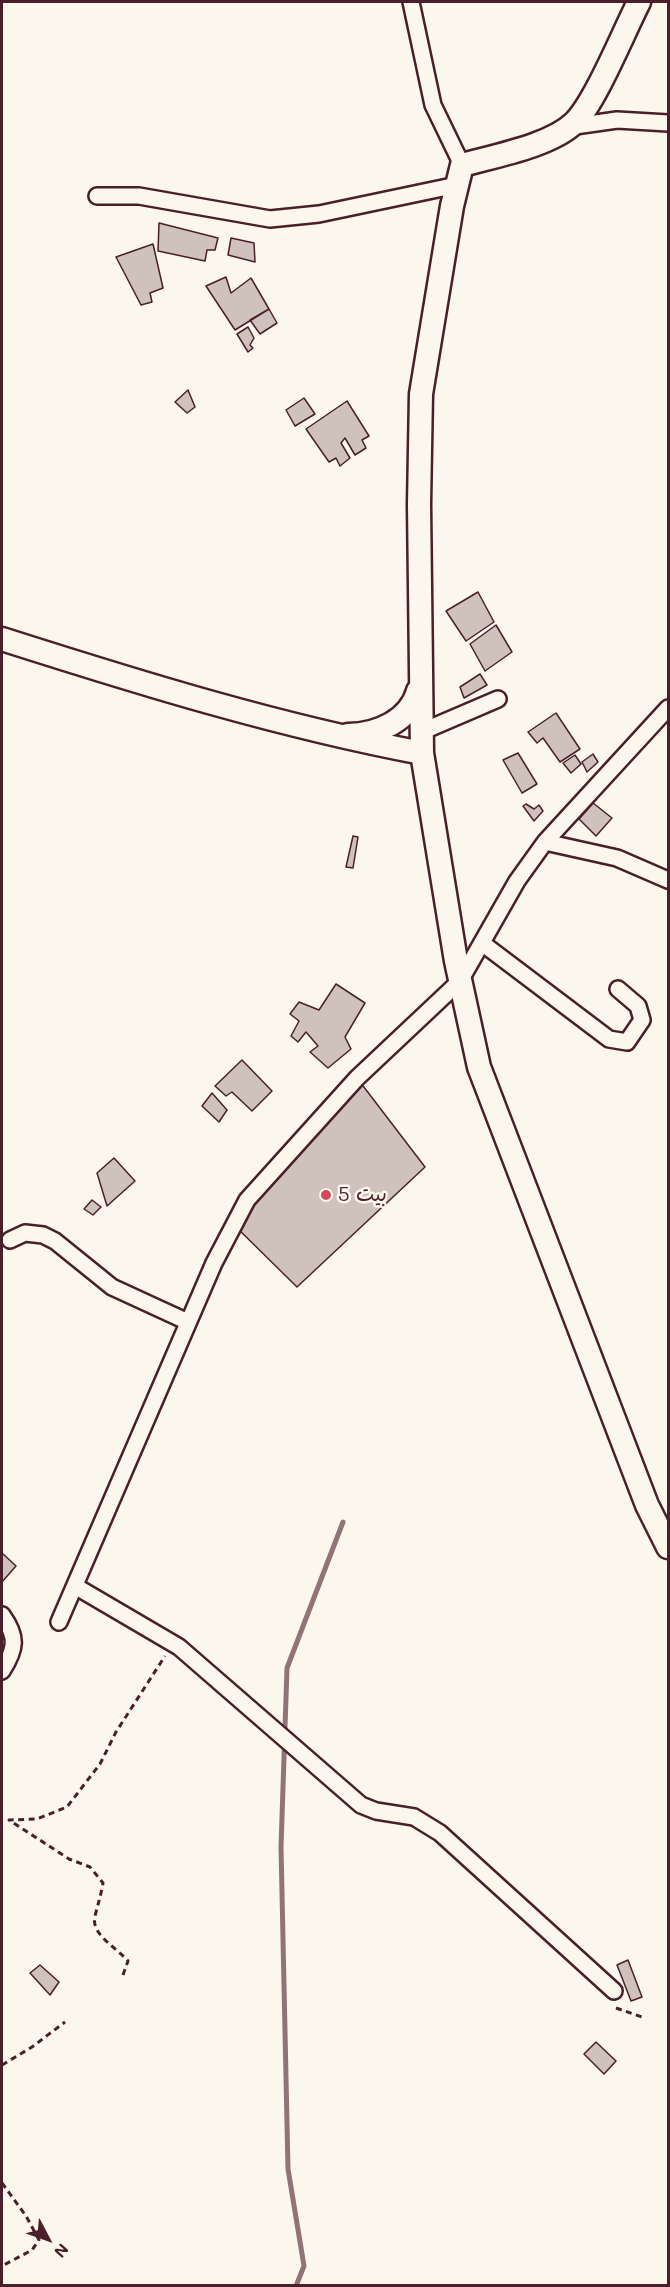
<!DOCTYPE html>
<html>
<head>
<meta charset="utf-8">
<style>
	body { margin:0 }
	#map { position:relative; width:670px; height:2287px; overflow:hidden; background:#fbf7ec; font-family:Mali,sans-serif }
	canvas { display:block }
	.frame { position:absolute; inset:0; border:3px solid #4a1f2b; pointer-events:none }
	.north { position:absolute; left:18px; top:2209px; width:60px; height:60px; -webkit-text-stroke:4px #fbf7ec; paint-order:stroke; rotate:131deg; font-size:16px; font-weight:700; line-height:24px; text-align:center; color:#4a1f2b }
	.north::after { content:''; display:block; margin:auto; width:21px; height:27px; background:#4a1f2b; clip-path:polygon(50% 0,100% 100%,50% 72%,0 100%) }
</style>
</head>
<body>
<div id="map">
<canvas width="670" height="2287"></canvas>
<div class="frame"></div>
<div class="north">N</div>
</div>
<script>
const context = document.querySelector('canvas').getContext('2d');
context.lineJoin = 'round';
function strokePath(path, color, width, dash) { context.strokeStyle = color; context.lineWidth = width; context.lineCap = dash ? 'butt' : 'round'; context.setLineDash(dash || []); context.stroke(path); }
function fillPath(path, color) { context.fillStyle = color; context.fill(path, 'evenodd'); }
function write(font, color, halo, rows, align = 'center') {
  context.font = font + ' Mali,"Playpen Sans Arabic",sans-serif'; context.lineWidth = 5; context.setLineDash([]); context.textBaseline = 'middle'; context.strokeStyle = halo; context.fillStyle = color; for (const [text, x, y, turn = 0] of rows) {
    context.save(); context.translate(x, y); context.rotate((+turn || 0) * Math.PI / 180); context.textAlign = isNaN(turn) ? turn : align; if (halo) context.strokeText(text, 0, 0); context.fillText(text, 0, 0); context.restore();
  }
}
const stream = new Path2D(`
	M 296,2286 L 304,2266 L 288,2169 L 281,1847 L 287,1668 L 343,1522`);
const building = new Path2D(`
	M 159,223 L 218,238 L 215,250 L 207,250 L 205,261 L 158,251 Z
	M 231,238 L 254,243 L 255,262 L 228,255 Z
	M 153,244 L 163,288 L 150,293 L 152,302 L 141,305 L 116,257 Z
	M 226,277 L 231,293 L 251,278 L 269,309 L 235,330 L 206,286 Z
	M 269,309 L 277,323 L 260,334 L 250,320 Z
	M 248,327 L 254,338 L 250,345 L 253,348 L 248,352 L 237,334 Z
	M 188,390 L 195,407 L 187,413 L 175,402 Z
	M 304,398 L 315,414 L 295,426 L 286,410 Z
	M 347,401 L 369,436 L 362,440 L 366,448 L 355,455 L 345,438 L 341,443 L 350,458 L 340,466 L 336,458 L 329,462 L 306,429 Z
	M 478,592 L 494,622 L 466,641 L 446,611 Z
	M 496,625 L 512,652 L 485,671 L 470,644 Z
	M 480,674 L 487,685 L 464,698 L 460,687 Z
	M 556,713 L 580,749 L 560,762 L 543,738 L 537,743 L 528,732 Z
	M 518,753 L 537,784 L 522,793 L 503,760 Z
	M 593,754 L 598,762 L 587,772 L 582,762 Z
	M 575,755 L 581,764 L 571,773 L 563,763 Z
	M 593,803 L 612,818 L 596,836 L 579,819 Z
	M 526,804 L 534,809 L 539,805 L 543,811 L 534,821 L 523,806 Z
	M 353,836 L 358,837 L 353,868 L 346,867 Z
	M 336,984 L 365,1003 L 345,1037 L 351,1049 L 328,1068 L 310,1052 L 318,1046 L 306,1032 L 298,1042 L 291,1036 L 299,1021 L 290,1014 L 299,1002 L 319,1010 Z
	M 242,1060 L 272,1091 L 252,1111 L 232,1092 L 226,1096 L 215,1086 Z
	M 357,1078 L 425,1167 L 297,1287 L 233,1224 Z
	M 212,1093 L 227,1110 L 219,1122 L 202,1106 Z
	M 114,1158 L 135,1181 L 107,1206 L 97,1173 Z
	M 92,1200 L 101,1207 L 93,1215 L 84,1209 Z
	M 2,1553 L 16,1566 L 2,1582 Z
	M 628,1960 L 642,1997 L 631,2001 L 617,1965 Z
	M 40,1965 L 59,1982 L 50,1995 L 30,1973 Z
	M 596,2042 L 616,2061 L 604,2074 L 584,2054 Z`);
const path = new Path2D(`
	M 123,1975 L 128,1961 C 117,1948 90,1934 95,1916 C 98,1904 101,1895 103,1883 L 90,1867 L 69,1859 L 9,1820 L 37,1819 L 67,1807 L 100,1764 L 116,1732 L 165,1656
	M 616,2008 L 642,2017
	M 2,2065 L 32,2047 L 65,2022
	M 2,2183 L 26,2216 L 39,2240 L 32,2250 L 2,2266`);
const street = new Path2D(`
	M 411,2 L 433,105 L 462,165
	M 568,127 L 617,120 L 668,123
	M 97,196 L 139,196 L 270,219 L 319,214 L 457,185
	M 421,732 L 498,699
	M 545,842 L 617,858 L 668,880
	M 482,943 L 609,1039 L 627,1042 L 642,1020 L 638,1006 L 618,989
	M 10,1240 L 25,1233 L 43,1235 L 55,1241 L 112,1287 L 188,1322
	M 75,1586 L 179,1647 L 361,1805 L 376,1811 L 414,1817 L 440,1833 L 614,1991
	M 2,1615 C 18,1637 16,1649 2,1671
	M 59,1622 L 214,1263 L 247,1200 L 357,1078 L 460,981 L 517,881 L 545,842 L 668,708`);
const secondary = new Path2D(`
	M 639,2 C 624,31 595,103 574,123 C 550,146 494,156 462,165 L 452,206 L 421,394 L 419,504 L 422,753 L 456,961 L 479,1067 L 647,1505 L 668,1547
	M 2,639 C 140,683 279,726 422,753
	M 348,735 C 378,735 410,720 418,691`);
const markers = [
	[326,1195,6,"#d1495b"]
];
const poiNames = [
	["بيت 5",338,1195]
];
strokePath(stream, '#907477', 5);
fillPath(building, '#cfc2bc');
strokePath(building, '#4a1f2b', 1.5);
strokePath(street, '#4a1f2b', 20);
strokePath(secondary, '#4a1f2b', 27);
strokePath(path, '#4a1f2b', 3, [6, 4.5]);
strokePath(street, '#fbf7ec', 15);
strokePath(secondary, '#fbf7ec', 22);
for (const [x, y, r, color] of markers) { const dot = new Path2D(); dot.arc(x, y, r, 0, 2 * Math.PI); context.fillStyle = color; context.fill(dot); strokePath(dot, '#fbf7ec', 2); }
write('20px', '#4a1f2b', '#fbf7ec', poiNames, 'left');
</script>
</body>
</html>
